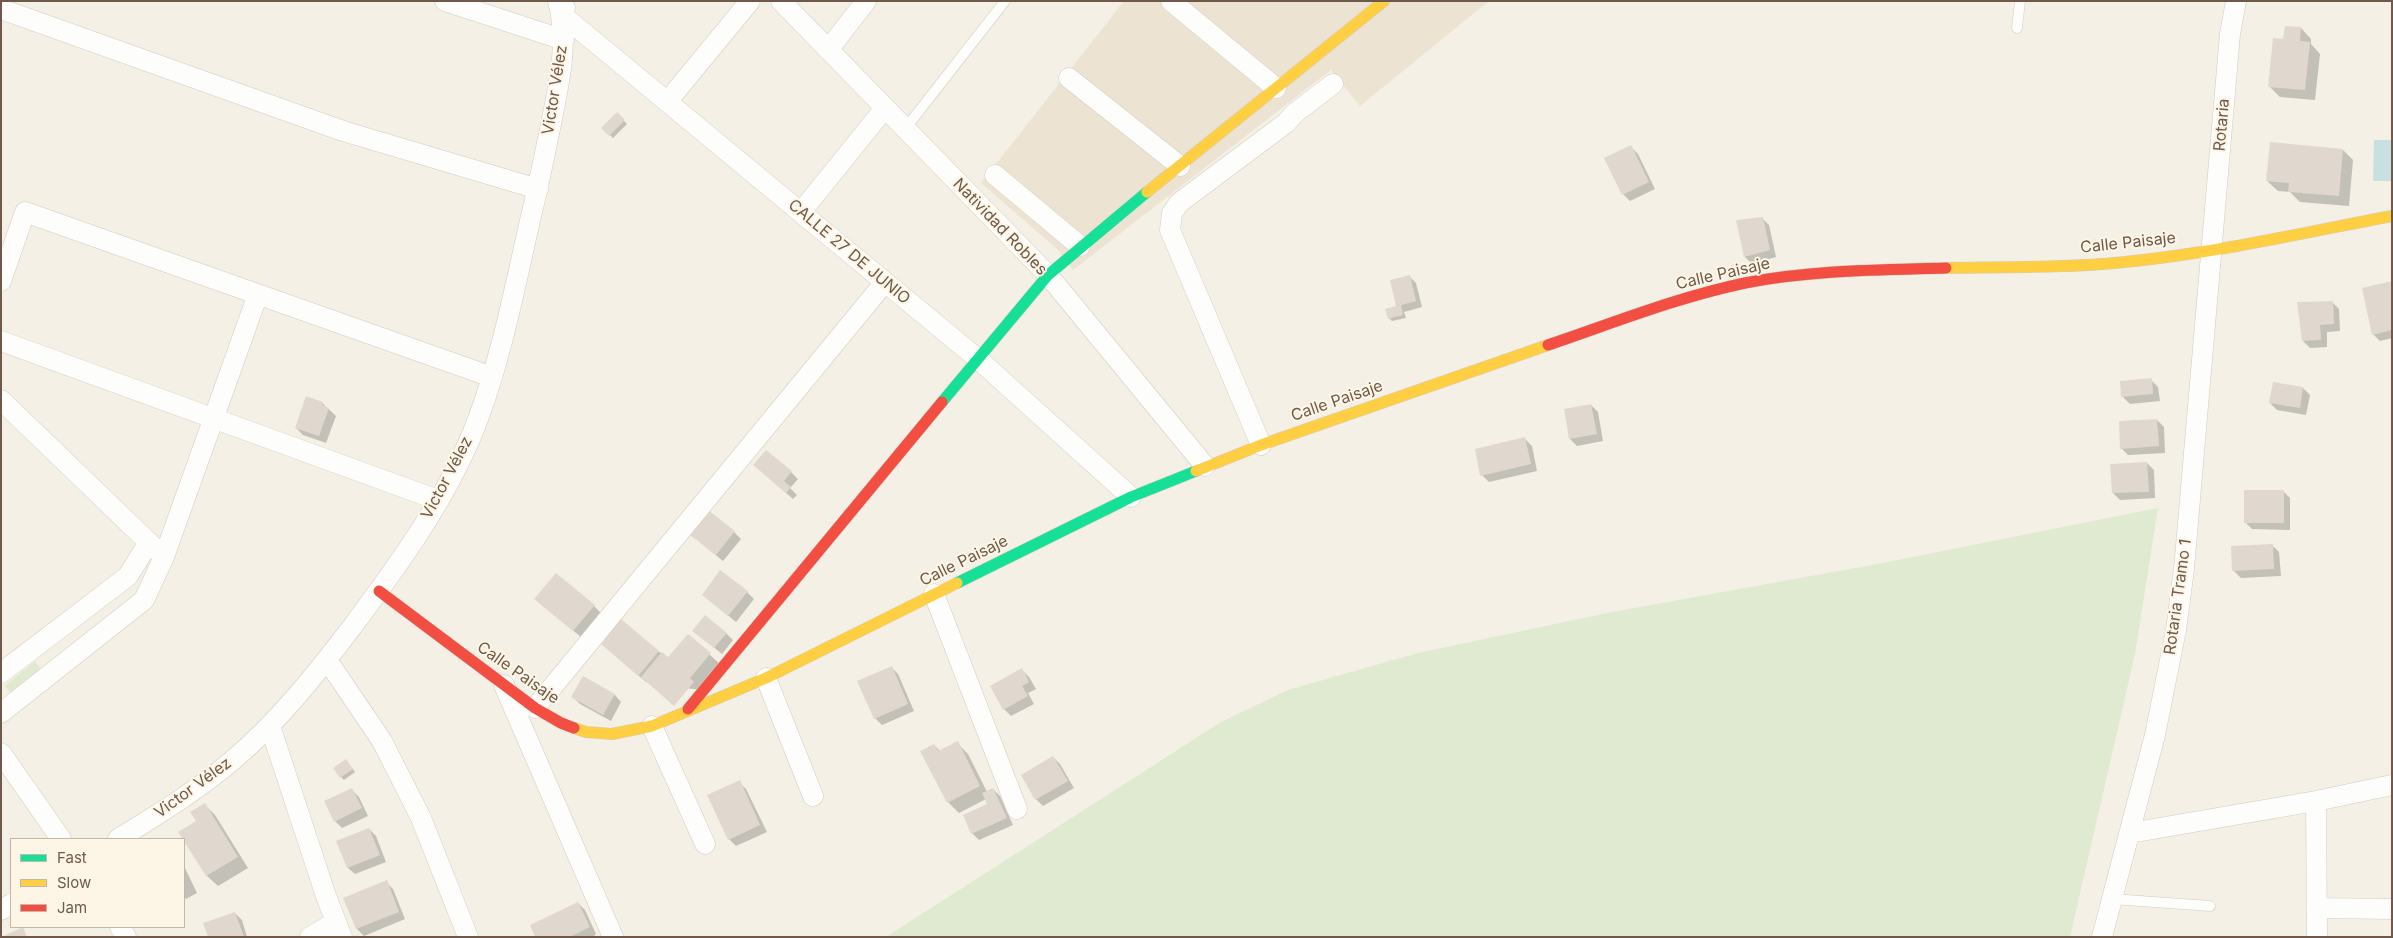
<!DOCTYPE html>
<html>
<head>
<meta charset="utf-8">
<style>
	body { margin:0 }
	#map { position:relative; width:2393px; height:938px; overflow:hidden; background:#f4f0e6; font-family:Inter,sans-serif }
	canvas { display:block }
	.frame { position:absolute; inset:0; border:2px solid #6f594a; pointer-events:none }
	.legend { position:absolute; left:10px; top:838px; width:175px; height:90px; box-sizing:border-box; background:#fdf6e6; border:1px solid #c4b7a8; margin:0; padding:6px 9px; list-style:none; font-size:15px; color:#6f594a }
	.legend li { display:flex; align-items:center; gap:10px; height:25px }
	.legend b { width:25px; border:1px solid #c4b7a8 }
</style>
</head>
<body>
<div id="map">
<canvas width="2393" height="938"></canvas>
<div class="frame"></div>
<ul class="legend">
<li><b style="height:6px;background:#16e098"></b>Fast</li>
<li><b style="height:6px;background:#ffcf43"></b>Slow</li>
<li><b style="height:6px;background:#f24e42"></b>Jam</li>
</ul>
</div>
<script>
const context = document.querySelector('canvas').getContext('2d');
context.lineJoin = 'round';
function fillPath(path, color) { context.fillStyle = color; context.fill(path, 'evenodd'); }
function strokePath(path, color, width, dash) { context.strokeStyle = color; context.lineWidth = width; context.lineCap = dash ? 'butt' : 'round'; context.setLineDash(dash || []); context.stroke(path); }
function write(font, color, halo, rows, align = 'center') {
  context.font = font + ' Inter,sans-serif'; context.lineWidth = 4; context.setLineDash([]); context.textBaseline = 'middle'; context.strokeStyle = halo; context.fillStyle = color; for (const [text, x, y, turn = 0] of rows) {
    context.save(); context.translate(x, y); context.rotate((+turn || 0) * Math.PI / 180); context.textAlign = isNaN(turn) ? turn : align; if (halo) context.strokeText(text, 0, 0); context.fillText(text, 0, 0); context.restore();
  }
}
const residential = new Path2D(`
	M 1124,1 L 1489,1 L 1360,106 L 1331,70 L 1073,270 L 1057,249 L 981,183 Z`);
const green = new Path2D(`
	M 2158,508 L 2135,654 L 2070,937 L 886,937 L 1221,722 L 1288,690 L 1418,653 L 1607,613 L 1883,563 Z
	M 35,661 L 41,670 L 11,693 L 5,686 Z`);
const water = new Path2D(`
	M 2374,140 L 2392,140 L 2392,181 L 2373,181 Z`);
const shadow = new Path2D(`
	M 2301,28 L 2311,39 L 2311,44 L 2320,54 L 2315,100 L 2280,97 L 2269,86 L 2284,40 Z
	M 617,114 L 627,124 L 613,138 L 603,128 Z
	M 1631,147 L 1638,154 L 1655,189 L 1630,201 L 1623,194 Z
	M 2343,150 L 2353,160 L 2349,206 L 2300,202 L 2290,192 L 2278,191 L 2267,181 Z
	M 1762,218 L 1769,225 L 1776,257 L 1752,264 L 1745,257 Z
	M 1409,276 L 1416,283 L 1422,307 L 1404,312 L 1406,318 L 1392,321 L 1389,318 L 1398,307 Z
	M 2392,283 L 2392,338 L 2380,341 L 2373,334 Z
	M 2332,302 L 2339,309 L 2340,331 L 2327,332 L 2327,347 L 2310,348 L 2303,341 Z
	M 2151,380 L 2158,387 L 2160,401 L 2130,404 L 2123,397 L 2122,383 Z
	M 2303,388 L 2310,395 L 2306,415 L 2277,410 L 2270,403 Z
	M 322,403 L 336,416 L 326,443 L 303,435 L 296,428 Z
	M 1591,405 L 1598,412 L 1603,441 L 1577,446 L 1570,439 Z
	M 2157,420 L 2164,427 L 2165,453 L 2128,455 L 2121,448 Z
	M 1525,439 L 1532,446 L 1537,471 L 1489,482 L 1482,475 Z
	M 2147,463 L 2154,470 L 2155,498 L 2120,500 L 2113,493 Z
	M 762,472 L 791,472 L 798,479 L 790,488 L 797,495 L 793,499 Z
	M 2283,491 L 2290,498 L 2290,530 L 2252,529 L 2245,522 Z
	M 734,532 L 741,539 L 723,561 L 690,534 Z
	M 2272,545 L 2279,552 L 2281,576 L 2241,578 L 2234,571 Z
	M 747,592 L 754,599 L 736,622 L 703,595 Z
	M 543,606 L 594,606 L 601,613 L 581,637 Z
	M 622,621 L 668,659 L 688,635 L 721,665 L 700,690 L 646,682 L 609,650 Z
	M 726,633 L 733,640 L 722,654 L 701,637 Z
	M 891,667 L 898,674 L 914,711 L 882,725 L 875,718 Z
	M 1022,670 L 1029,677 L 1036,689 L 1028,693 L 1034,704 L 1011,716 L 1004,709 Z
	M 615,695 L 621,702 L 611,721 L 580,704 L 573,697 Z
	M 957,743 L 968,754 L 987,792 L 993,789 L 1000,796 L 1013,825 L 979,840 L 972,833 L 989,804 L 986,799 L 959,813 L 948,802 L 934,745 L 940,751 Z
	M 1053,757 L 1060,764 L 1074,788 L 1043,806 L 1036,799 Z
	M 349,764 L 355,772 L 344,780 L 341,777 Z
	M 739,782 L 746,789 L 767,832 L 736,846 L 729,839 Z
	M 352,790 L 359,797 L 368,816 L 342,828 L 335,821 Z
	M 205,805 L 215,815 L 248,868 L 218,886 L 207,876 L 180,832 L 197,822 Z
	M 369,829 L 376,836 L 386,862 L 355,874 L 348,868 Z
	M 184,866 L 197,893 L 186,899 L 184,897 Z
	M 386,882 L 393,889 L 405,919 L 364,936 L 357,929 L 345,899 Z
	M 578,903 L 585,910 L 596,934 L 593,937 L 537,937 Z
	M 235,913 L 242,920 L 247,937 L 209,937 Z`);
const building = new Path2D(`
	M 2285,26 L 2301,27 L 2300,41 L 2310,42 L 2305,90 L 2268,87 L 2273,38 L 2283,39 Z
	M 617,112 L 625,120 L 609,136 L 601,128 Z
	M 2270,142 L 2343,149 L 2339,196 L 2288,192 L 2289,183 L 2266,181 Z
	M 1631,145 L 1649,182 L 1622,195 L 1604,158 Z
	M 1763,217 L 1770,250 L 1744,257 L 1736,220 Z
	M 1410,275 L 1416,301 L 1401,305 L 1403,315 L 1388,319 L 1385,309 L 1396,306 L 1390,280 Z
	M 2392,281 L 2392,330 L 2372,335 L 2362,288 Z
	M 2333,301 L 2334,324 L 2320,325 L 2321,340 L 2302,341 L 2297,302 Z
	M 2152,378 L 2153,394 L 2121,397 L 2120,381 Z
	M 2273,382 L 2303,387 L 2300,408 L 2269,403 Z
	M 306,396 L 323,402 L 322,405 L 329,408 L 319,436 L 295,428 Z
	M 1591,404 L 1597,434 L 1569,439 L 1564,409 Z
	M 2157,419 L 2159,446 L 2120,449 L 2119,421 Z
	M 1525,437 L 1531,464 L 1480,476 L 1475,449 Z
	M 766,450 L 792,471 L 784,481 L 791,487 L 786,493 L 753,465 Z
	M 2147,462 L 2149,492 L 2112,493 L 2110,464 Z
	M 2244,490 L 2284,490 L 2284,523 L 2244,523 Z
	M 708,510 L 735,531 L 716,555 L 689,534 Z
	M 2273,544 L 2274,569 L 2232,571 L 2231,546 Z
	M 720,570 L 748,591 L 728,616 L 702,595 Z
	M 556,573 L 595,605 L 573,631 L 534,599 Z
	M 705,615 L 727,633 L 714,648 L 692,631 Z
	M 621,619 L 659,651 L 638,676 L 601,644 Z
	M 688,634 L 711,653 L 690,678 L 694,682 L 674,706 L 641,677 L 662,652 L 668,657 Z
	M 892,666 L 908,704 L 874,719 L 857,681 Z
	M 1022,668 L 1029,682 L 1022,686 L 1028,696 L 1003,710 L 990,686 Z
	M 583,676 L 615,694 L 603,715 L 571,697 Z
	M 958,741 L 980,786 L 947,803 L 920,751 L 934,744 L 938,751 Z
	M 1053,756 L 1068,781 L 1035,800 L 1021,775 Z
	M 346,759 L 353,769 L 340,778 L 333,768 Z
	M 740,780 L 760,825 L 728,840 L 707,795 Z
	M 352,788 L 362,808 L 334,822 L 324,801 Z
	M 993,788 L 1007,818 L 971,834 L 963,815 L 987,804 L 982,793 Z
	M 205,803 L 238,857 L 206,876 L 178,832 L 196,821 L 190,812 Z
	M 369,828 L 380,855 L 347,868 L 336,841 Z
	M 387,880 L 399,912 L 356,929 L 343,898 Z
	M 578,902 L 590,927 L 570,937 L 535,937 L 530,925 Z
	M 235,912 L 244,937 L 208,937 L 203,923 Z
	M 23,927 L 27,937 L 1,937 Z`);
const lane = new Path2D(`
	M 2017,28 L 2020,1
	M 905,129 L 1005,1
	M 2112,899 L 2210,906`);
const street = new Path2D(`
	M 445,1 L 564,40
	M 781,1 L 1048,275 L 1205,466
	M 1171,1 L 1276,88
	M 565,8 L 561,14 L 978,359 L 1131,497
	M 1,9 L 343,131 L 538,189
	M 828,50 L 866,1
	M 1069,78 L 1180,166
	M 667,102 L 750,1
	M 995,175 L 1080,246
	M 801,212 L 885,108
	M 1,281 L 25,212 L 492,377
	M 1,341 L 438,500
	M 1,400 L 164,557
	M 1261,445 L 1170,230 L 1172,213 L 1179,203 L 1286,123 L 1295,113 L 1333,84
	M 934,594 L 1017,809
	M 327,660 L 382,741 L 421,818 L 468,937
	M 1,673 L 128,576 L 149,542
	M 766,678 L 813,796
	M 504,685 L 613,937
	M 535,708 L 885,282
	M 1,713 L 144,600 L 164,557 L 258,294
	M 270,726 L 326,896 L 342,937
	M 652,726 L 705,844
	M 1,753 L 61,839
	M 2316,801 L 2317,937
	M 2130,833 L 2316,801 L 2392,785
	M 118,839 C 157,815 198,790 233,760 C 279,721 316,674 352,627 C 400,563 450,494 478,419 C 503,352 516,281 532,212 C 539,183 545,153 551,124 C 559,83 569,43 558,1
	M 2317,908 L 2392,909
	M 1,910 L 11,904
	M 120,927 L 126,937
	M 310,937 L 336,922
	M 2102,937 L 2155,735 L 2176,630 L 2184,569 L 2230,34 L 2236,1`);
const fast = new Path2D(`
	M 942,402 L 1048,275 L 1147,192
	M 957,583 L 1131,497 L 1196,471`);
const slow = new Path2D(`
	M 1147,192 L 1384,1
	M 1946,268 C 2006,267 2066,268 2125,262 C 2215,253 2303,233 2392,216
	M 1196,471 L 1261,445 L 1548,345
	M 574,728 L 586,732 L 612,734 L 652,726 L 766,678 L 957,583`);
const jam = new Path2D(`
	M 1548,345 C 1613,323 1678,297 1745,283 C 1810,270 1880,270 1946,268
	M 379,591 L 535,708 L 561,723 L 574,728
	M 688,709 L 942,402`);
const streetNames = [
	["Victor Vélez",555,90,-81],
	["Rotaria",2222,125,-85],
	["Natividad Robles",1000,227,46],
	["Calle Paisaje",2128,243,-6],
	["CALLE 27 DE JUNIO",849,252,40],
	["Calle Paisaje",1723,274,-13],
	["Calle Paisaje",1337,401,-19],
	["Victor Vélez",447,478,-62],
	["Calle Paisaje",964,561,-26],
	["Rotaria Tramo 1",2178,597,-82],
	["Calle Paisaje",518,673,35],
	["Victor Vélez",193,788,-36]
];
fillPath(residential, '#ede3d3');
fillPath(green, '#dfead1');
fillPath(water, '#c9e0e2');
fillPath(shadow, '#0003');
fillPath(building, '#e0d8cf');
strokePath(lane, '#d2cbc2', 11);
strokePath(street, '#d2cbc2', 21);
strokePath(fast, '#d4ccc3', 12);
strokePath(slow, '#d4ccc3', 12);
strokePath(jam, '#d4ccc3', 12);
strokePath(lane, '#fdfdfb', 10);
strokePath(street, '#fdfdfb', 20);
strokePath(fast, '#16e098', 11);
strokePath(slow, '#ffcf43', 11);
strokePath(jam, '#f24e42', 11);
write('16px', '#6f594a', '#fdf6e6', streetNames);
</script>
</body>
</html>
